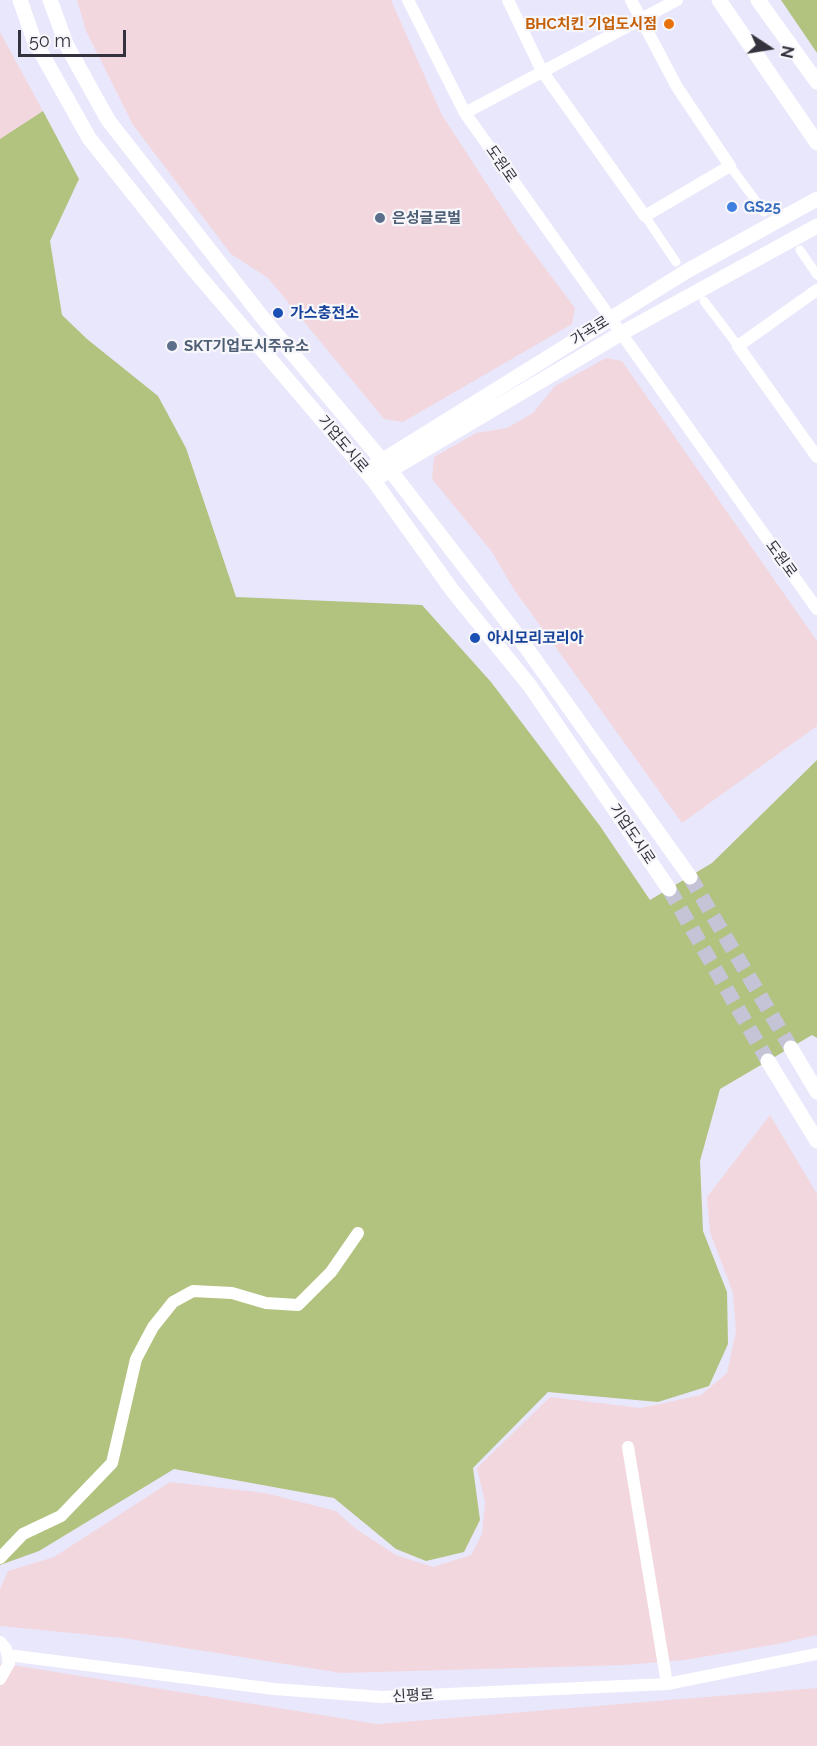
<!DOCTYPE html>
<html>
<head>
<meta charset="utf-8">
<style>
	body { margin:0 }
	#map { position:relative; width:817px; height:1746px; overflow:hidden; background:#e9e7fc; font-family:Raleway,sans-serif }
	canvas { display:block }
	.north { position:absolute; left:739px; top:18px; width:60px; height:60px; -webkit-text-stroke:4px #f7f6fb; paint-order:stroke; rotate:102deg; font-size:16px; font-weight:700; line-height:24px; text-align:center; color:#34323c }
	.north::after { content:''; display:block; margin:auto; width:21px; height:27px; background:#34323c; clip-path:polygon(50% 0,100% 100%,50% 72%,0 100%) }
	.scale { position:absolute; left:18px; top:30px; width:108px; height:27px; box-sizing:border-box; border:3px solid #34323c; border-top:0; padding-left:8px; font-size:18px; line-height:21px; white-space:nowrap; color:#34323c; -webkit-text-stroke:4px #f7f6fb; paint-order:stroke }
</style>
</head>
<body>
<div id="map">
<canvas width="817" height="1746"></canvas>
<div class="north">N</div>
<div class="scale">50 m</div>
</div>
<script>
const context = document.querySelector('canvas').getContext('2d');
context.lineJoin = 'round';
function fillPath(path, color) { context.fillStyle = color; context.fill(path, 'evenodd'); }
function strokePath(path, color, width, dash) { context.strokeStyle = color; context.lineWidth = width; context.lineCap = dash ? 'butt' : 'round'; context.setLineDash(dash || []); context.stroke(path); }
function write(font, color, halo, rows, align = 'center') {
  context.font = font + ' Raleway,"Noto Sans KR",sans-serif'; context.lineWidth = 4.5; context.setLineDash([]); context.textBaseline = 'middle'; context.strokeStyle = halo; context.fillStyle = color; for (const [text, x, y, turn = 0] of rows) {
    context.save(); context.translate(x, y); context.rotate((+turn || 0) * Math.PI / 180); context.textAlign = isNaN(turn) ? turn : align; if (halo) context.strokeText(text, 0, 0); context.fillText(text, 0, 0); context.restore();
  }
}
const industrial = new Path2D(`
	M 77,0 L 391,0 L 442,115 L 518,232 L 575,308 L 572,324 L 403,422 L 384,419 L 268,278 L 231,254 L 133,125 L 86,31 Z
	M 0,32 L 43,111 L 0,139 Z
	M 606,358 L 622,361 L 817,641 L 817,726 L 682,823 L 513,588 L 492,552 L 432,479 L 434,457 L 476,433 L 507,428 L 533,413 L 555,386 Z
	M 770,1115 L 817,1194 L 817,1635 L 778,1644 L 684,1660 L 625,1665 L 341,1673 L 123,1638 L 0,1626 L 0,1589 L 8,1571 L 54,1557 L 170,1482 L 265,1493 L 336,1511 L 356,1529 L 396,1555 L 433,1567 L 471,1555 L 482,1534 L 485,1502 L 477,1468 L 550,1397 L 641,1408 L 701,1395 L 727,1373 L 736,1331 L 733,1293 L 710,1232 L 707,1197 Z
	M 0,1663 L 377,1724 L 817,1688 L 817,1746 L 0,1746 Z`);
const green = new Path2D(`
	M 781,0 L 817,0 L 817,53 Z
	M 43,111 L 79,179 L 50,241 L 62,315 L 87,339 L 158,396 L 186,448 L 236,597 L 422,605 L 491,682 L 600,826 L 650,900 L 712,863 L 817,760 L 817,1038 L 812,1035 L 720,1089 L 700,1161 L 703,1231 L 727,1292 L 728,1344 L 709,1386 L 658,1402 L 548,1392 L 473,1468 L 480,1520 L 464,1552 L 426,1561 L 396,1549 L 334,1498 L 174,1469 L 39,1551 L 0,1565 L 0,139 Z`);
const tertiaryTunnel = new Path2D(`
	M 690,877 L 791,1048
	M 669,889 L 768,1061`);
const pedestrian = new Path2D(`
	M 730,166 L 764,212
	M 645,216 L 676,262
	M 800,250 L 817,275
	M 704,301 L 738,346`);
const minor = new Path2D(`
	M 408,0 L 465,113 L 817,609
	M 508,0 L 542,71 L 645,216 L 730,166 L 677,87 L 631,0
	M 465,113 L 677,0
	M 817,290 L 738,346 L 817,457
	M 628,1447 L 667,1684
	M 0,1558 L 23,1534 L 61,1516 L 112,1463 L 136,1359 L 153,1327 L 173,1302 L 193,1291 L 232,1293 L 266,1303 L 298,1305 L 331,1272 L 358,1233
	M 0,1642 L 6,1649 L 9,1663 L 0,1679
	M 8,1655 L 274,1689 L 382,1697 L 667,1684 L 817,1654`);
const tertiary = new Path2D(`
	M 20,0 L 34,40 L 89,138 L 194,270 L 374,481 L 452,590 L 530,686 L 669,889
	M 50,0 L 67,46 L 108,120 L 262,317 L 390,470 L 518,636 L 690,877
	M 719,0 L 817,143
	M 758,0 L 817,82
	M 375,465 L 687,271 L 817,199
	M 382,475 L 620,334 L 817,226
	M 791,1048 L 817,1092
	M 768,1061 L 817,1141`);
const markers = [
	[669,24,6,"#e8710a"],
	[732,207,6,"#3f7fe0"],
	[380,218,6,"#5c6f8a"],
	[278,313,6,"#1a4fb4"],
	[172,346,6,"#5c6f8a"],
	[475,638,6,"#1a4fb4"]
];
const foodNames = [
	["BHC치킨 기업도시점",657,24]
];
const streetNames = [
	["도원로",501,164,55],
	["가곡로",590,331,-32],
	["기업도시로",343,444,50],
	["도원로",781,559,54],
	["기업도시로",632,834,56],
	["신평로",413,1696,-3]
];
const shopNames = [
	["GS25",744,207]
];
const serviceNames = [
	["은성글로벌",392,218],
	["SKT기업도시주유소",184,346]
];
const transitNames = [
	["가스충전소",290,313],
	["아시모리코리아",487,638]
];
fillPath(industrial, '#f2d8de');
fillPath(green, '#b2c27f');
strokePath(tertiaryTunnel, '#c5c3d6', 15, [15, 8]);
strokePath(pedestrian, '#fff', 9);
strokePath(minor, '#fff', 12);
strokePath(tertiary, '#fff', 15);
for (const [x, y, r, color] of markers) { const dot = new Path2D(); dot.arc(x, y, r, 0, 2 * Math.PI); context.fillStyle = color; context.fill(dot); strokePath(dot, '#f7f6fb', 2); }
write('bold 15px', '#c56008', '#f7f6fb', foodNames, 'right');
write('15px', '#34323c', '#f7f6fb', streetNames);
write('bold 15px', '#366cbe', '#f7f6fb', shopNames, 'left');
write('bold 15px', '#4e5e75', '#f7f6fb', serviceNames, 'left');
write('bold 15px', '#164399', '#f7f6fb', transitNames, 'left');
</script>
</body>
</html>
